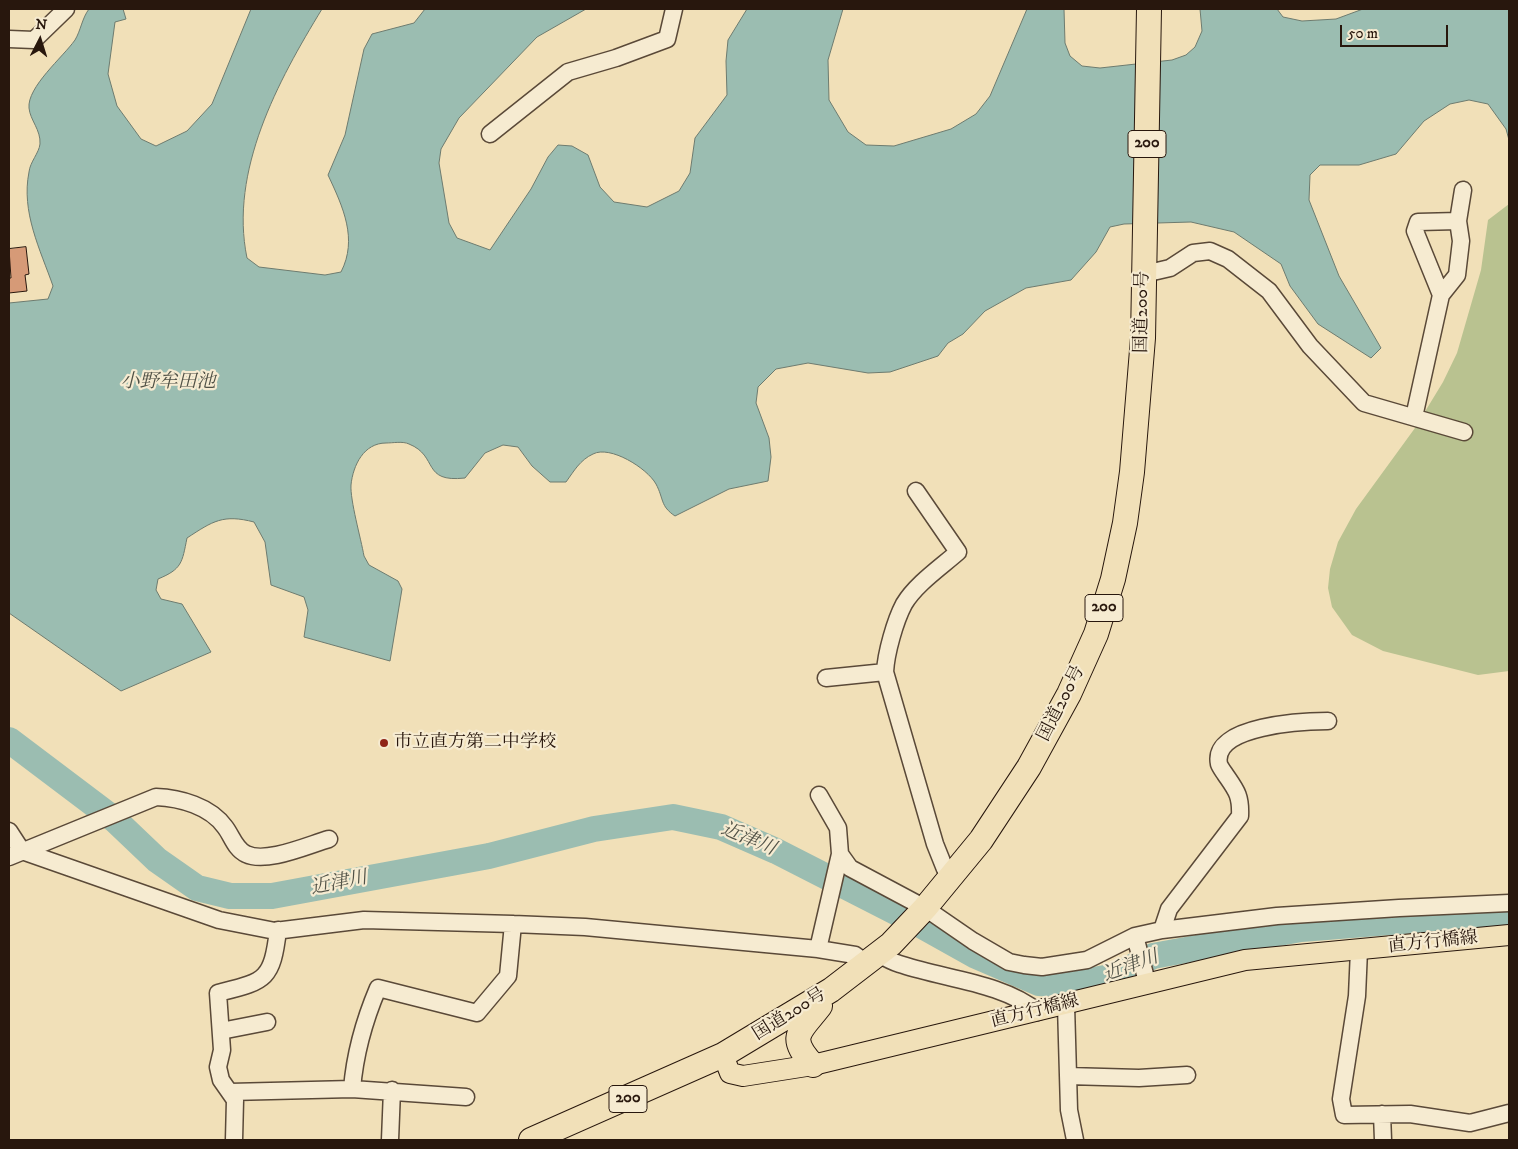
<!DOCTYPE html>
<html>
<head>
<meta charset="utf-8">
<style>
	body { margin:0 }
	#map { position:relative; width:1518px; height:1149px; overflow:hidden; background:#f1e0b8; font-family:"IM FELL DW Pica",serif }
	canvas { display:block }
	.frame { position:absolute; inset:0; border:10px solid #28170d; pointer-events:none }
	.north { position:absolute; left:15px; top:15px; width:50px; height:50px; -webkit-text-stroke:4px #f6ebd1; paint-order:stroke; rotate:5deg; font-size:14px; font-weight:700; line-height:20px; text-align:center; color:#28170d }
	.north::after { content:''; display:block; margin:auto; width:18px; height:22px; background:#28170d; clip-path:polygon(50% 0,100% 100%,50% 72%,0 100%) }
	.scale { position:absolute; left:1340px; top:25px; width:108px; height:22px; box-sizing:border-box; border:2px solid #28170d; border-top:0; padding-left:6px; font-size:15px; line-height:18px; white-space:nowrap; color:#28170d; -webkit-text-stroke:4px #f6ebd1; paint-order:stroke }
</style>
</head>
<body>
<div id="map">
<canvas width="1518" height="1149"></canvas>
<div class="frame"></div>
<div class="north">N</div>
<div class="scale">50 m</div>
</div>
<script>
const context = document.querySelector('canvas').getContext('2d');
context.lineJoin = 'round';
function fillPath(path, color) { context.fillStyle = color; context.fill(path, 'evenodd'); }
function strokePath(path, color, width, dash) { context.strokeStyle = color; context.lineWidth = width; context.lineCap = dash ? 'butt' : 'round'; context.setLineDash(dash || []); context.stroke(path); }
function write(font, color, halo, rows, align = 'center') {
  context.font = font + ' "IM FELL DW Pica","Noto Serif JP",serif'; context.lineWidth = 4.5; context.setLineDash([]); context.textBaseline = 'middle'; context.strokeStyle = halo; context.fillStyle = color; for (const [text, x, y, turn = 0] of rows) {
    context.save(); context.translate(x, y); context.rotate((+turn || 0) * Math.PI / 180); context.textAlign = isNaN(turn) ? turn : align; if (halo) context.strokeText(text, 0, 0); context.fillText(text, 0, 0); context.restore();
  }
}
const green = new Path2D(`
	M 1509,204 L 1509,671 L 1478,675 L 1383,651 L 1352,635 L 1332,607 L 1328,588 L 1330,569 L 1338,542 L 1356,509 L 1415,428 L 1443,382 L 1457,353 L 1481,270 L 1488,220 Z`);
const water = new Path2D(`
	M 89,9 L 123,9 L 126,19 L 115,22 L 108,74 L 117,106 L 141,139 L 156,146 L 187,131 L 212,104 L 251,9 L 322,9 C 278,81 229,171 247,258 L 259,267 L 325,275 L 341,272 C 358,239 343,207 328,175 L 345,135 L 364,49 L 372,34 L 414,23 L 425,9 L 586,9 L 537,37 L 459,118 L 441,149 L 439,163 L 449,223 L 457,238 L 490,250 L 531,189 L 548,157 L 558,145 L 572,146 L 588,155 L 600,187 L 614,202 L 647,207 L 679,191 L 690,173 L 695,138 L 727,95 L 726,61 L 728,40 L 747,9 L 843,9 L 828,60 L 829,100 L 848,132 L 866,145 L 894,146 L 951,129 L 976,114 L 990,96 L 1027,9 L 1064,9 L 1065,43 L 1070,56 L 1082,66 L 1100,68 L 1172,60 L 1186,55 L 1195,47 L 1202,31 L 1200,9 L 1277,9 L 1283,17 L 1302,21 L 1336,19 L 1363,9 L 1509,9 L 1509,140 L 1506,129 L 1488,104 L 1469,100 L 1450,104 L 1424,121 L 1396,154 L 1359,165 L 1320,165 L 1310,175 L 1309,200 L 1339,276 L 1381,348 L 1371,358 L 1318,324 L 1290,286 L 1281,264 L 1234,232 L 1191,222 L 1124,224 L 1110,227 L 1096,252 L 1071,280 L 1026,288 L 985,311 L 963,334 L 948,343 L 938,356 L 890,372 L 868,373 L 808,363 L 776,369 L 758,387 L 756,403 L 769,438 L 771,457 L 768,481 L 729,489 L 675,516 C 660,506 664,499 656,484 C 647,468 610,445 593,454 C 580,460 574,471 566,482 L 550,482 L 532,466 L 518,447 L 503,445 L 485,453 L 465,478 C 421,483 439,456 409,444 C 403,441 393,443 386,443 C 364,443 353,465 351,485 C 350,500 361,539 364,556 L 369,565 L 398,581 L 402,589 L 390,661 L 304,637 L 308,610 L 304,597 L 271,585 L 265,542 L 254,522 C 223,514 213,521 187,538 C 182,563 182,569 158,579 L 156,590 L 161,599 L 182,604 L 211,652 L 121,691 L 9,613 L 9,303 L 48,299 L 53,286 C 40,249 21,212 29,172 C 30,162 39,153 40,144 C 41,130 30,120 29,108 C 27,87 63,57 75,40 C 81,30 82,18 89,9 Z`);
const river = new Path2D(`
	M 9,740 L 115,820 L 157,860 L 197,888 L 230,896 L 272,896 L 489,856 L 594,829 L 673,817 L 721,827 L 776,851 L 915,922 L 974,955 L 1039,983 L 1069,985 L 1115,976 L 1153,956 L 1301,929 L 1441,918 L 1475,918 L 1509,913`);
const building = new Path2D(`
	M 26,247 L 29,274 L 25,275 L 27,291 L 9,293 L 9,278 L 11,278 L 9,249 Z`);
const minor = new Path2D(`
	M 9,39 L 34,40 L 66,9
	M 490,134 L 568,72 L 616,58 L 667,39 L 674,9
	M 1144,274 L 1170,268 L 1193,253 L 1210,251 L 1228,259 L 1269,291 L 1310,346 L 1364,403 L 1464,432
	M 1441,295 L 1415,231 L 1418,222 L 1458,221
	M 1414,417 L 1441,295 L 1457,275 L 1461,241 L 1458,221 L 1463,190
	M 916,491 L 958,552 C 941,567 916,584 904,604 C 895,621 886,653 885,672 L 935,844 L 945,869 L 954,873
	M 826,678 L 885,672
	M 819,795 L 838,828 L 840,854 L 850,868 L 925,908 L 973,941 L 1009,962 L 1024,965 L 1042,967 L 1087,960 L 1135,936 L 1162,930 L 1277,916 L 1399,908 L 1509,903
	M 9,831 L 22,851 L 219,920 L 275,931 L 364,920 L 513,924 L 585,927 L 818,949 L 855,955 L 866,963
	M 9,857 L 156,797 C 180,798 210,806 225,827 C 232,836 235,849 246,854 C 266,864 308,845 329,839
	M 1162,930 L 1169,909 L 1240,816 C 1241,795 1236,790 1225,774 C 1223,771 1220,767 1219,764 C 1211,725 1305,721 1328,721
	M 1135,936 L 1147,982
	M 818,949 L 840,854
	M 1359,950 L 1357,996 L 1341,1099 L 1344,1115 L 1410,1114 L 1470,1123 L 1509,1113
	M 878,954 C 886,958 894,963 903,965 C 945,979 1003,983 1038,1012
	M 1066,1005 L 1069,1110 L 1075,1140
	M 221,1031 L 267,1022
	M 1068,1076 L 1139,1078 L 1187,1075
	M 230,1092 L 352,1089
	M 466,1097 L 352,1089 C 355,1052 364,1021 378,988 L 477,1013 L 508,976 L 513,924
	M 1382,1114 L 1383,1140
	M 234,1140 L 235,1100 L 221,1080 L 218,1067 L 222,1050 L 218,993 C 265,981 272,981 278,930
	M 390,1140 L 392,1090`);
const major = new Path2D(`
	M 723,1055 L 730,1073 L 743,1076 L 813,1065 L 1245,960 L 1509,935`);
const highway = new Path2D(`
	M 813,1065 C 786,1036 801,1031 820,1006
	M 531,1140 L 723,1055 L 831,990 L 891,944 L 925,908 L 981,840 L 1029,767 L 1069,694 L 1096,634 L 1113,579 L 1125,523 L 1132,472 L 1143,338 L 1149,9`);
const markers = [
	[384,743,5,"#8f2418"]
];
const shields = [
	[1147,144,38],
	[1104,608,38],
	[628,1099,38]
];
const shieldNames = [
	["200",1147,144],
	["200",1104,608],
	["200",628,1099]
];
const streetNames = [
	["国道200号",1143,312,-89],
	["国道200号",1062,704,-63],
	["直方行橋線",1433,943,-6],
	["直方行橋線",1035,1012,-14],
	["国道200号",790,1015,-32]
];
const poiNames = [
	["市立直方第二中学校",394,743]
];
const waterNames = [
	["小野牟田池",168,383],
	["近津川",748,840,23],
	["近津川",339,884,-11],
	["近津川",1131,967,-20]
];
fillPath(green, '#b9c290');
fillPath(water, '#9bbdb1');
strokePath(water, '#6d7b6f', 1);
strokePath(river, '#9bbdb1', 26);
fillPath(building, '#d69a77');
strokePath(building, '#28170d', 1);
strokePath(minor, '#5a4938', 19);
strokePath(major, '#28170d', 22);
strokePath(highway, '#28170d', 26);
strokePath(minor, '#f6ebd1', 16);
strokePath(major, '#f1e0b8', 20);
strokePath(highway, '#f1e0b8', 24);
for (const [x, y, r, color] of markers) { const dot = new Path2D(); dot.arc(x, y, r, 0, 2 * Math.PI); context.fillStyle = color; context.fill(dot); strokePath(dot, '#f6ebd1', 2); }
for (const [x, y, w] of shields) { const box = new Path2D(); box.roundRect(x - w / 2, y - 13.5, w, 27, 4); context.fillStyle = '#f6ebd1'; context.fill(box); strokePath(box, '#28170d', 1); }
write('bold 16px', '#28170d', null, shieldNames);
write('18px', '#28170d', '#f6ebd1', streetNames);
write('18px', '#28170d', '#f6ebd1', poiNames, 'left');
write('italic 19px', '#505146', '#f6ebd1', waterNames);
</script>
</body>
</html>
